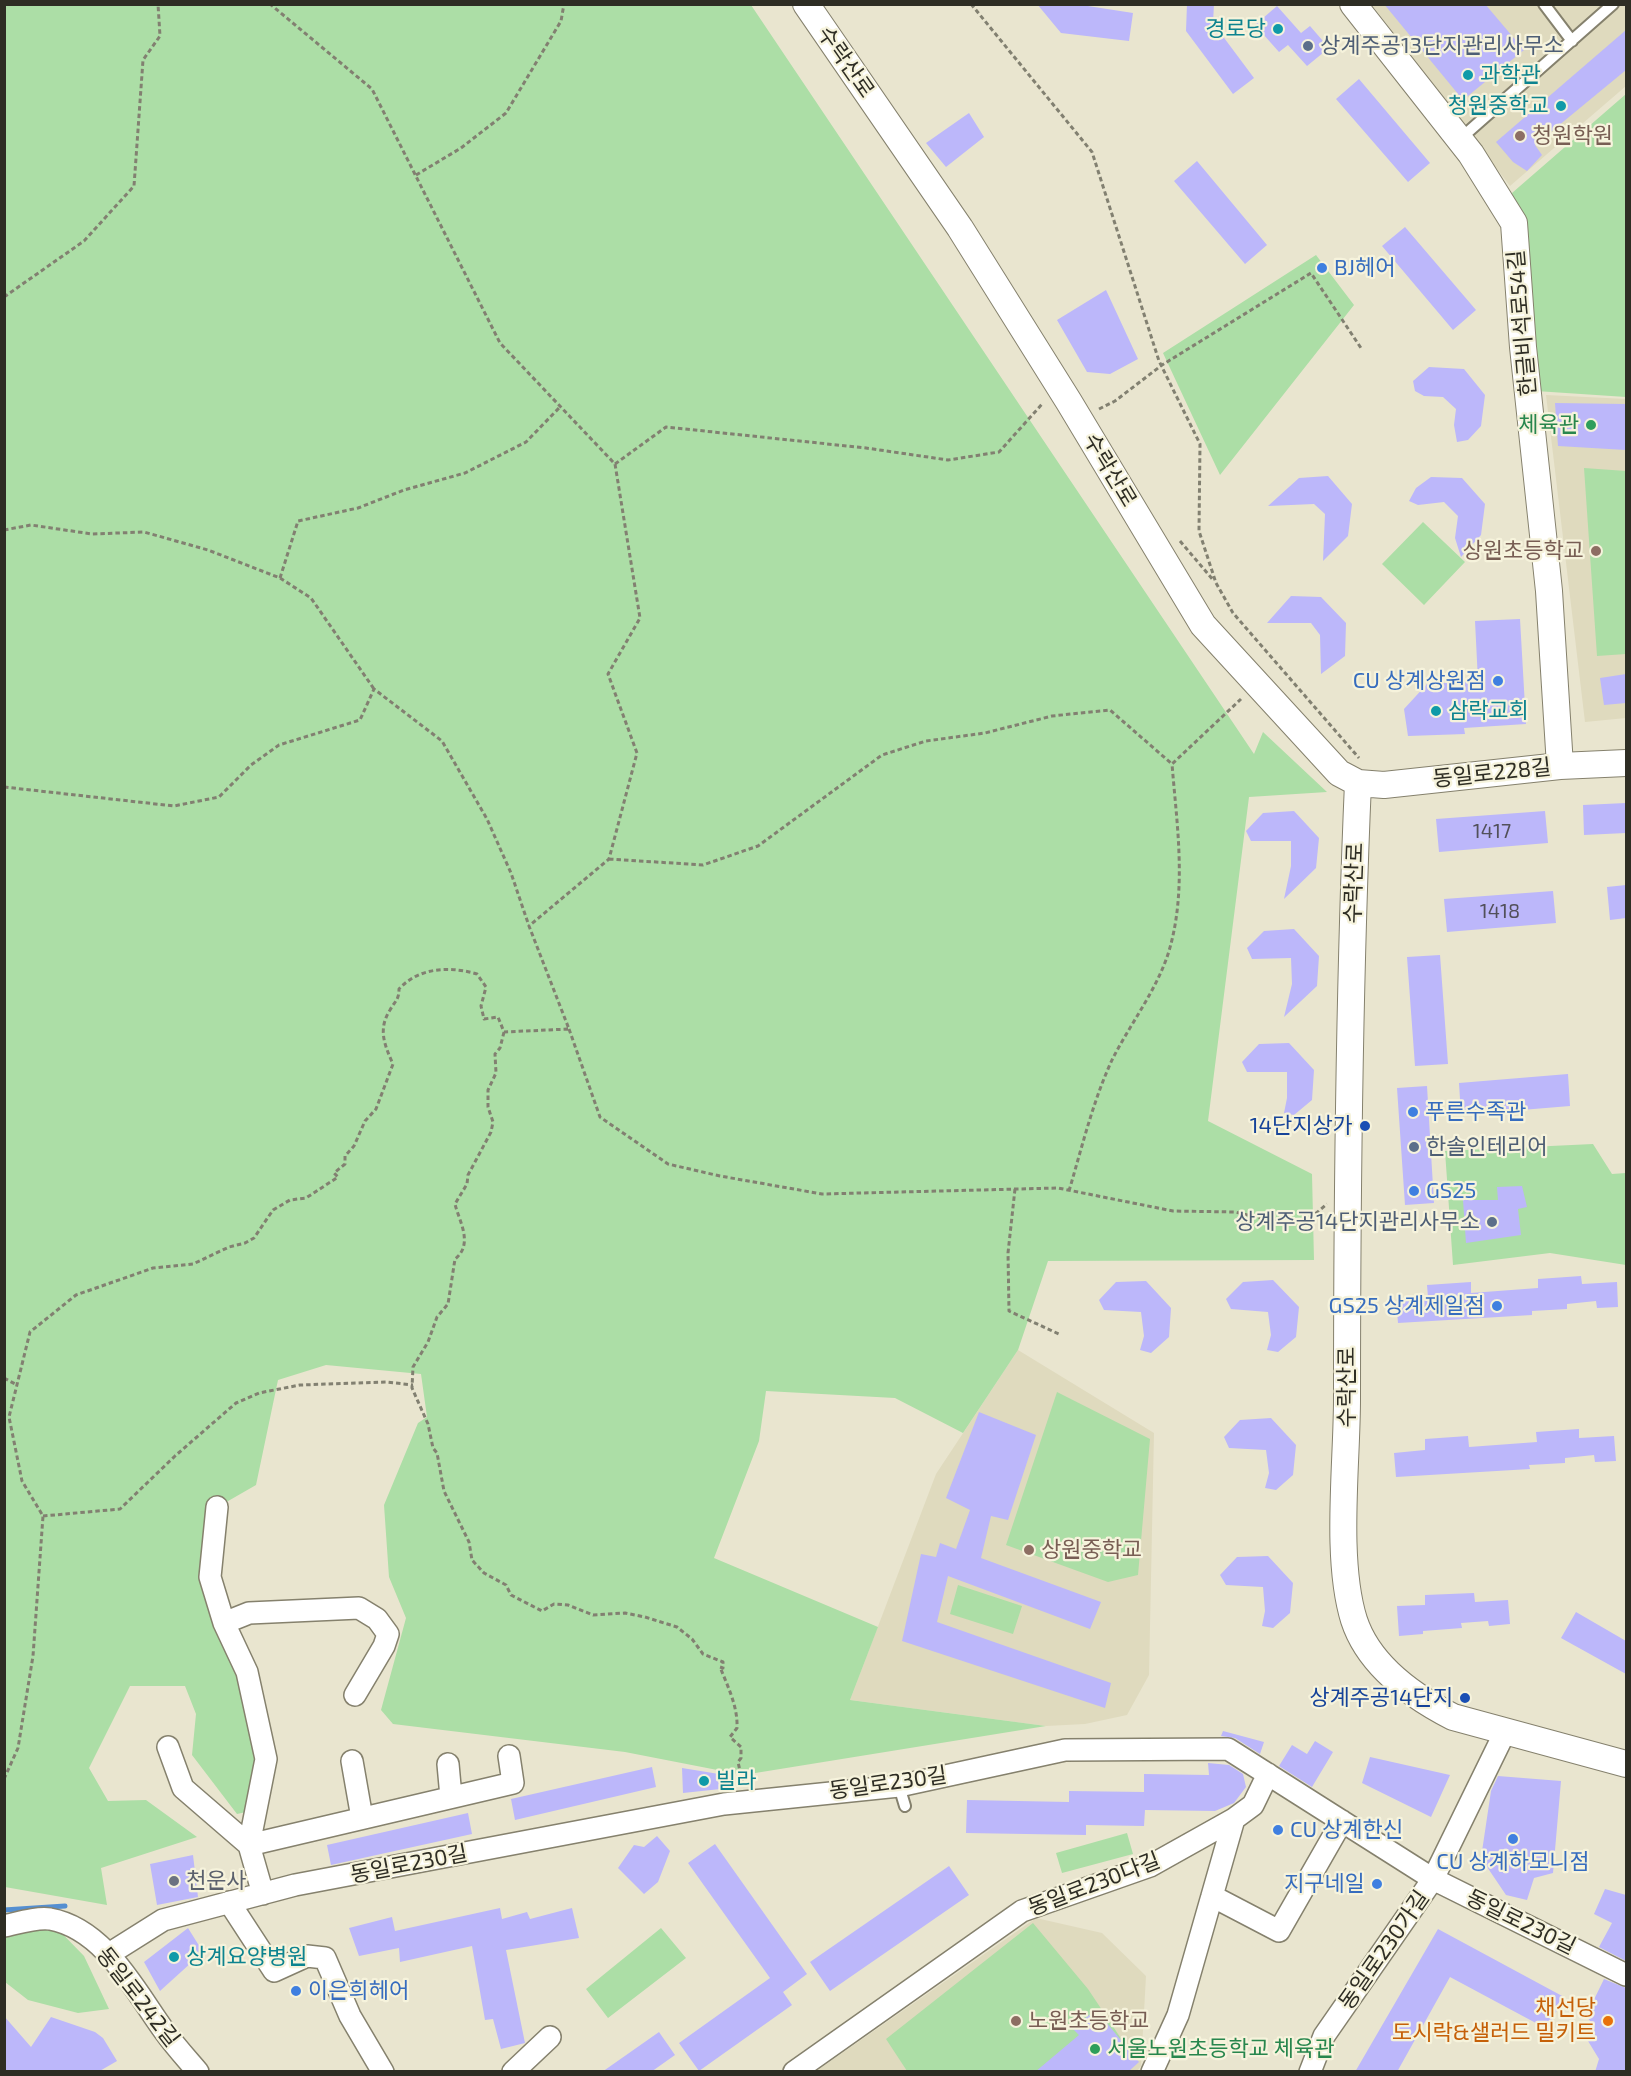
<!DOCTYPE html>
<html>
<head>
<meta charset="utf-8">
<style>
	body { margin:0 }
	#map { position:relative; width:1631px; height:2076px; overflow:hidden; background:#e9e5cf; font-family:"Exo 2",sans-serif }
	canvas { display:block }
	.frame { position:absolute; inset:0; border:6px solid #2e2d24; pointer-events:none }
</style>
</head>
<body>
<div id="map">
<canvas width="1631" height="2076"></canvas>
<div class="frame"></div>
</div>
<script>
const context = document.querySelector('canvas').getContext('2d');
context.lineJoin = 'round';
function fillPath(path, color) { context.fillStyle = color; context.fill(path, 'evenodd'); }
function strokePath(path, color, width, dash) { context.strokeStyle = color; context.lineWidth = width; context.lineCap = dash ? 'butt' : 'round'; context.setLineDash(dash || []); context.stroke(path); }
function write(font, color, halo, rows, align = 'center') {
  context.font = font + ' "Exo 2","Noto Sans KR",sans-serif'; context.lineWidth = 4.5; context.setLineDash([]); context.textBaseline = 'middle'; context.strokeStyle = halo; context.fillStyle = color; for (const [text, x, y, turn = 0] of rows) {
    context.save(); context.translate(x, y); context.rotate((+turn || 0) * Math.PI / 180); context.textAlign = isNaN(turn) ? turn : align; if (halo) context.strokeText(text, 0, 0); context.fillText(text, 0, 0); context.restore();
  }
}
const built = new Path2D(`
	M 1372,5 L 1626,5 L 1626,86 L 1510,186 Z
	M 1546,395 L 1626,399 L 1626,718 L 1585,722 Z
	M 1018,1350 L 1154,1433 L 1149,1675 L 1127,1715 L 1085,1724 L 1046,1726 L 850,1700 L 936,1474 Z
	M 1036,1918 L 1102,1933 L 1146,1976 L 1141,2066 L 1137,2071 L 815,2072 Z`);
const green = new Path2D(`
	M 4,5 L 751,5 L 1254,754 L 1263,732 L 1327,792 L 1249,797 L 1208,1121 L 1312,1174 L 1314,1260 L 1048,1261 L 1018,1350 L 963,1433 L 895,1398 L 766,1391 L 759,1441 L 714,1558 L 878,1627 L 850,1700 L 1046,1726 L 743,1775 L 625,1752 L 393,1724 L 381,1710 L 406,1618 L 389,1577 L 384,1505 L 418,1423 L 427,1417 L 421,1374 L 326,1365 L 278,1380 L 256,1485 L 216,1508 L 211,1606 L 249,1694 L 264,1808 L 237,1814 L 192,1755 L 196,1714 L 185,1686 L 130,1686 L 89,1768 L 108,1801 L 146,1800 L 197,1837 L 101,1868 L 107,1905 L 5,1887 Z
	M 1626,94 L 1626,397 L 1536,391 L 1524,246 L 1512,193 Z
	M 1316,255 L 1354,305 L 1220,475 L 1163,353 Z
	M 1584,468 L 1626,471 L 1626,654 L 1597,656 Z
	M 1423,522 L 1465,562 L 1424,605 L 1382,564 Z
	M 1593,1144 L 1612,1174 L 1626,1173 L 1626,1265 L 1550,1253 L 1453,1265 L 1445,1151 Z
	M 1057,1392 L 1150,1439 L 1138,1575 L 1108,1582 L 1006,1545 Z
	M 958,1585 L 1022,1606 L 1013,1634 L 950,1614 Z
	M 1127,1833 L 1133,1854 L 1062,1873 L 1056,1853 Z
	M 47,1918 L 84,1956 L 109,2009 L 78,2013 L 28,2000 L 5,1982 L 4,1926 Z
	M 1033,1923 L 1088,1989 L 1136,2061 L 1124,2072 L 907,2071 L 886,2039 Z
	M 661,1928 L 686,1958 L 608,2018 L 586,1989 Z`);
const stream = new Path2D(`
	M 4,1910 L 65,1906`);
const building = new Path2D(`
	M 1037,4 L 1075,4 L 1133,13 L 1129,41 L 1061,33 Z
	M 1187,4 L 1214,4 L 1213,23 L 1254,78 L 1233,94 L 1186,31 Z
	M 1384,4 L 1485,4 L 1524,50 L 1463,100 Z
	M 1277,6 L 1301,33 L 1310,26 L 1329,48 L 1307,66 L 1288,45 L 1279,52 L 1255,25 Z
	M 1626,30 L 1626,70 L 1535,145 L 1542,155 L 1527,171 L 1513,162 L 1496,142 Z
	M 1359,79 L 1430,163 L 1408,182 L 1336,99 Z
	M 969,113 L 984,137 L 946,167 L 926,143 Z
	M 1197,161 L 1267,245 L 1245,264 L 1174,181 Z
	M 1405,227 L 1476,310 L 1453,330 L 1382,246 Z
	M 1106,290 L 1138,359 L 1110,374 L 1087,372 L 1057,320 Z
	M 1429,367 L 1464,369 L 1485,395 L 1481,426 L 1468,440 L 1457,442 L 1454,425 L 1456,409 L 1443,397 L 1424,396 L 1415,391 L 1413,381 Z
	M 1555,403 L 1626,404 L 1626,450 L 1558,446 Z
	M 1328,476 L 1352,504 L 1348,536 L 1323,561 L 1325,514 L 1314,504 L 1268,506 L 1299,478 Z
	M 1431,477 L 1462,478 L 1485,504 L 1481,535 L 1461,557 L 1455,538 L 1458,516 L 1444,502 L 1418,505 L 1409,501 L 1416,488 Z
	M 1291,596 L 1321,597 L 1346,623 L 1345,656 L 1321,674 L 1320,635 L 1311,623 L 1267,623 Z
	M 1520,619 L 1526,724 L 1464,728 L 1465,734 L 1408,736 L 1404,709 L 1427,684 L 1478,681 L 1475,621 Z
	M 1626,674 L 1626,703 L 1604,705 L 1600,678 Z
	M 1626,803 L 1626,833 L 1584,835 L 1583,805 Z
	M 1294,811 L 1319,838 L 1316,868 L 1284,899 L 1291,866 L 1291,841 L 1251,841 L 1246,831 L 1263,813 Z
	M 1545,811 L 1548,843 L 1439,852 L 1436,819 Z
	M 1626,885 L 1626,918 L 1610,920 L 1607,887 Z
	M 1553,891 L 1556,923 L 1447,932 L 1444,899 Z
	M 1294,929 L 1319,956 L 1317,986 L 1284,1017 L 1292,984 L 1291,958 L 1252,959 L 1247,948 L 1264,931 Z
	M 1440,955 L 1448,1064 L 1415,1066 L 1407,957 Z
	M 1289,1043 L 1314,1070 L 1312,1100 L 1294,1115 L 1284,1113 L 1287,1098 L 1287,1072 L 1247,1072 L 1242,1062 L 1259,1044 Z
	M 1568,1074 L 1570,1106 L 1461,1115 L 1459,1083 Z
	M 1427,1086 L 1434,1203 L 1405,1205 L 1397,1088 Z
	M 1522,1186 L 1527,1207 L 1518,1209 L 1521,1235 L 1466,1243 L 1463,1200 L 1498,1200 L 1497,1187 Z
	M 1581,1276 L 1582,1284 L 1617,1282 L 1618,1307 L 1597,1308 L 1596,1301 L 1567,1304 L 1567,1309 L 1532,1311 L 1532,1315 L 1398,1323 L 1396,1299 L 1428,1297 L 1427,1285 L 1471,1282 L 1471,1293 L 1538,1288 L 1538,1279 Z
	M 1273,1280 L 1299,1307 L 1296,1337 L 1278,1352 L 1267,1350 L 1271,1335 L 1268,1312 L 1231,1309 L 1226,1299 L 1243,1282 Z
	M 1146,1281 L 1171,1308 L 1169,1337 L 1151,1353 L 1140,1350 L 1144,1336 L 1141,1312 L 1104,1310 L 1099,1300 L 1116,1282 Z
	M 979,1412 L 1036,1435 L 1008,1520 L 991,1516 L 981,1558 L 1101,1602 L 1090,1629 L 948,1576 L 937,1622 L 1111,1683 L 1105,1708 L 902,1641 L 921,1554 L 936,1557 L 940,1543 L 956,1549 L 970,1510 L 946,1498 Z
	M 1271,1418 L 1296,1445 L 1293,1475 L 1276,1490 L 1265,1488 L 1269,1473 L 1266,1450 L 1229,1448 L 1224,1437 L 1240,1420 Z
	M 1579,1429 L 1579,1438 L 1614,1436 L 1616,1461 L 1595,1462 L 1594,1455 L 1565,1458 L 1565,1463 L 1529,1465 L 1530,1469 L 1396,1477 L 1394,1453 L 1425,1450 L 1425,1439 L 1468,1436 L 1469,1447 L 1537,1442 L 1536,1432 Z
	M 1268,1556 L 1293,1583 L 1290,1613 L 1273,1628 L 1262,1626 L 1265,1611 L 1263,1587 L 1226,1585 L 1220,1575 L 1237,1557 Z
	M 1474,1593 L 1475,1602 L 1508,1600 L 1510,1624 L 1489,1626 L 1488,1621 L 1461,1623 L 1462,1628 L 1423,1631 L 1423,1634 L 1399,1636 L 1397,1606 L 1425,1605 L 1425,1595 Z
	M 1576,1612 L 1626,1641 L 1626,1674 L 1561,1638 Z
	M 1223,1731 L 1264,1742 L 1260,1754 L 1235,1738 L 1221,1736 Z
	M 1315,1741 L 1333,1752 L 1312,1787 L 1279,1766 L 1292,1745 L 1307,1754 Z
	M 1370,1757 L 1450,1775 L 1431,1817 L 1362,1783 Z
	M 1208,1763 L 1229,1765 L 1243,1774 L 1246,1787 L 1234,1803 L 1215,1811 L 1145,1810 L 1144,1826 L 1086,1825 L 1086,1835 L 966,1833 L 967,1800 L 1069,1802 L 1069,1791 L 1144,1792 L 1144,1774 L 1209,1775 Z
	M 652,1767 L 656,1787 L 515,1820 L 511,1799 Z
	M 682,1768 L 719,1774 L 730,1788 L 683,1793 Z
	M 1498,1776 L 1561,1781 L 1553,1873 L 1534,1878 L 1527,1900 L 1506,1895 L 1481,1858 L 1491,1791 Z
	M 468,1813 L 472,1834 L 331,1865 L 327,1845 Z
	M 657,1836 L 670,1851 L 658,1882 L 644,1894 L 618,1868 L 634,1845 L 644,1847 Z
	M 715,1844 L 807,1974 L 783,1992 L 792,2005 L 699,2071 L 679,2043 L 770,1978 L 688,1863 Z
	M 193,1855 L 198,1897 L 157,1905 L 150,1864 Z
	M 949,1866 L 969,1895 L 830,1991 L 810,1962 Z
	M 1605,1889 L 1626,1895 L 1626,1961 L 1599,1947 L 1612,1923 L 1594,1914 Z
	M 500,1908 L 502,1919 L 527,1912 L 530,1919 L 572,1908 L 579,1938 L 506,1950 L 525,2043 L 501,2049 L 493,2019 L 485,2020 L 472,1946 L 400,1962 L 399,1948 L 359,1956 L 349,1928 L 392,1917 L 395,1931 Z
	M 188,1928 L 203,1952 L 160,1991 L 144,1962 Z
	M 1438,1929 L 1564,1997 L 1547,2029 L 1450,1977 L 1397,2072 L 1355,2072 Z
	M 1604,1979 L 1626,1988 L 1626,2072 L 1595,2072 L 1599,2059 L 1588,2041 L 1595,2027 L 1586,2016 Z
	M 1096,2010 L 1139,2062 L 1128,2072 L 1035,2072 L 1079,2035 L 1072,2028 Z
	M 4,2016 L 31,2047 L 51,2017 L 95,2032 L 103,2038 L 117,2061 L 98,2072 L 4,2072 Z
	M 659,2032 L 675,2055 L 651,2072 L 602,2072 Z`);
const path = new Path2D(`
	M 971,4 L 1092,152 L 1159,361 L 1200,444 L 1199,531 L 1216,583 L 1233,613 L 1359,758
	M 416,175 L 461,148 L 506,113 L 561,21 L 564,4
	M 4,297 L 84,241 L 134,186 L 143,60 L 160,36 L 158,4
	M 1099,409 L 1115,401 L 1162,365 L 1311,273 L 1361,348
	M 615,464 L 666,427 L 866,448 L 948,460 L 999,452 L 1043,403
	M 4,530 L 31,525 L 92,534 L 144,532 L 208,550 L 280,578 L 311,598 L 374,689
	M 1180,541 L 1214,581
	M 280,578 L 298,521 L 358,508 L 404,490 L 465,473 L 526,442 L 560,407
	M 4,787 L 174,806 L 219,797 L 251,765 L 279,745 L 360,720 L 374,689 L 442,741 L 487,819 L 511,873 L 529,926
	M 609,859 L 703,865 L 758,846 L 882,755 L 926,741 L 985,733 L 1052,716 L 1110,710 L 1172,764
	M 569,1029 L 600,1117 L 668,1164 L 720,1176 L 822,1194 L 1058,1188 L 1173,1211 L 1235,1212 L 1282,1223 L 1308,1220 L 1327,1204
	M 504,1032 L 500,1048 L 495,1054 L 496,1073 L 488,1090 L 488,1107 L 493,1122 L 491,1132 L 468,1175 L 467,1184 L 455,1204 C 459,1221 474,1244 455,1259 L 448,1304 L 437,1317 L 428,1342 L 413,1367 L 412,1388 L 428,1424 L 433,1448 L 437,1453 L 444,1491 L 469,1542 L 472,1560 L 484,1573 L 506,1585 L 511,1595 L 542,1611 L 554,1604 L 568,1605 L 593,1615 L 625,1613 L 645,1617 L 677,1627 L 692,1639 L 703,1654 L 723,1662 L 723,1668 L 720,1667 C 728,1687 738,1707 737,1728 L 730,1737 L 741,1747 L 741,1758 L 738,1762 L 743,1784
	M 1015,1189 L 1008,1253 L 1009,1311 L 1061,1335
	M 1069,1191 C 1082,1147 1093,1101 1112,1060 C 1130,1024 1157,990 1169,951 C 1187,890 1177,826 1172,764 L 1241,699
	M 4,1378 L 17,1385
	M 43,1516 L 120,1509 L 175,1456 L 236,1403 L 259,1393 L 300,1385 L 386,1382 L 413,1385
	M 4,1779 L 18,1748 L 33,1656 L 43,1516 L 22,1481 L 9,1417 L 30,1332 L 76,1295 L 153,1268 L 193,1264 L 229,1247 L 245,1243 L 254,1238 L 273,1210 L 290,1200 L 306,1198 L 338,1177 L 334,1173 L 345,1164 L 345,1156 L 354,1146 L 365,1121 L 376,1109 L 393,1064 C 384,1044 378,1029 390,1010 C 395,1001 399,1000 399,989 C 419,967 450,966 477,974 L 486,987 L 481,1006 L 484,1019 L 498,1017 L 504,1032 L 569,1029 L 529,926 L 609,859 L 637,753 L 608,674 L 640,618 L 615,464 L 500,343 L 372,89 L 270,4`);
const service = new Path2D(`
	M 1544,4 L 1572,41
	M 1460,139 L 1613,4
	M 899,1786 L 905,1806`);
const minor = new Path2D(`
	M 217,1507 L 210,1577 L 224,1623 L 247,1672 L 266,1759 L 249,1845 L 263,1894
	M 224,1623 L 249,1613 L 359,1608 L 377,1619 L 388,1634 L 384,1646 L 355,1695
	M 168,1747 L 183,1788 L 249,1845 L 513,1783 L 509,1756
	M 352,1761 L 362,1818
	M 448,1764 L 451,1797
	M 1212,1896 L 1279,1931 L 1342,1821
	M 229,1902 L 274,1971 L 307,1956 L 325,1958 L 350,2016 L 383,2072
	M 4,1926 C 18,1923 37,1917 50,1919 C 105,1929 135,1991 165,2032 C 175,2046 187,2059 198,2072
	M 109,1954 L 163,1920 L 295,1885 L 724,1804 L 899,1786 L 1065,1750 L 1228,1749 L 1433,1879 L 1626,1975
	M 513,2072 L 550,2037
	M 794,2072 L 1022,1911 L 1150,1866 L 1234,1819 L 1253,1805 L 1268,1774
	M 1152,2072 L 1178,2015 L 1234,1819
	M 1310,2072 L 1324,2036 L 1433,1879 L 1505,1732`);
const tertiary = new Path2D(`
	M 806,4 L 960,228 L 1069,402 L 1203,625 L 1339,773 L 1358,783 L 1384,785 L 1560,766 L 1626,763
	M 1353,4 L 1471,154 L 1514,223 L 1523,347 L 1549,591 L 1560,766
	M 1358,783 C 1349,988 1347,1194 1347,1399 C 1347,1464 1335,1559 1354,1620 C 1369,1666 1412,1696 1453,1717 L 1626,1764`);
const markers = [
	[1278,29,6,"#0f9aa8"],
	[1308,46,6,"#5c6f8a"],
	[1468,75,6,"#0f9aa8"],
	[1561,106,6,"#0f9aa8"],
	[1520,136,6,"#8d6e63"],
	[1322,268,6,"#3f7fe0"],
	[1591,425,6,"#2e9e5b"],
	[1596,551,6,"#8d6e63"],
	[1498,681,6,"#3f7fe0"],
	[1436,711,6,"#0f9aa8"],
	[1413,1112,6,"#3f7fe0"],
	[1365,1126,6,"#1a4fb4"],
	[1414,1147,6,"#5c6f8a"],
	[1414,1191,6,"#3f7fe0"],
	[1492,1222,6,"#5c6f8a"],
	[1497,1306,6,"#3f7fe0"],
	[1029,1550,6,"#8d6e63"],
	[1465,1698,6,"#1a4fb4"],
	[704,1781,6,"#0f9aa8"],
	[1278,1830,6,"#3f7fe0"],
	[1513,1839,6,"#3f7fe0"],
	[174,1881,6,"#6b7280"],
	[1377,1884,6,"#3f7fe0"],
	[174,1957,6,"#0f9aa8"],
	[296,1991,6,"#3f7fe0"],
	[1016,2021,6,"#8d6e63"],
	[1608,2021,6,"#e8710a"],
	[1095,2049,6,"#2e9e5b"]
];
const numberNames = [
	["1417",1492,831],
	["1418",1500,911]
];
const cultureNames = [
	["경로당",1266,29,"right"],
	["과학관",1480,75],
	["청원중학교",1549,106,"right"],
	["삼락교회",1448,711],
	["빌라",716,1781],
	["상계요양병원",186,1957]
];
const serviceNames = [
	["상계주공13단지관리사무소",1320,46],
	["한솔인테리어",1426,1147],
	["상계주공14단지관리사무소",1480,1222,"right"]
];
const streetNames = [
	["수락산로",846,62,55],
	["한글비석로54길",1522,323,-95],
	["수락산로",1110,470,59],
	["동일로228길",1492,773,-6],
	["수락산로",1354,883,-88],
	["수락산로",1347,1387,-90],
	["동일로230길",888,1783,-8],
	["동일로230길",409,1864,-11],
	["동일로230다길",1094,1884,-21],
	["동일로230길",1521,1922,26],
	["동일로230가길",1384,1950,-55],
	["동일로242길",138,1997,52]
];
const educationNames = [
	["청원학원",1532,136],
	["상원초등학교",1584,551,"right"],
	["상원중학교",1041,1550],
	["노원초등학교",1028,2021]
];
const shopNames = [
	["BJ헤어",1334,268],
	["CU 상계상원점",1486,681,"right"],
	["푸른수족관",1425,1112],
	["GS25",1426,1191],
	["GS25 상계제일점",1485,1306,"right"],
	["CU 상계한신",1290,1830],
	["CU 상계하모니점",1513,1862,"center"],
	["지구네일",1365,1884,"right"],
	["이은희헤어",308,1991]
];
const leisureNames = [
	["체육관",1579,425],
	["서울노원초등학교 체육관",1107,2049,"left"]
];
const transitNames = [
	["14단지상가",1353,1126],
	["상계주공14단지",1453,1698]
];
const worshipNames = [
	["천운사",186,1881]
];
const foodNames = [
	["채선당",1596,2008],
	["도시락&샐러드 밀키트",1596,2033]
];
fillPath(built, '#dfdabe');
fillPath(green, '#acdea6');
strokePath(stream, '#548fd1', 5);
fillPath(building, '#bcb7fa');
strokePath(service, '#85816d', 14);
strokePath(minor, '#85816d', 24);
strokePath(tertiary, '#85816d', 28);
strokePath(path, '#828071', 3, [4.5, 3]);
strokePath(service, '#fff', 10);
strokePath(minor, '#fff', 21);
strokePath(tertiary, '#fff', 26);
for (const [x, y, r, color] of markers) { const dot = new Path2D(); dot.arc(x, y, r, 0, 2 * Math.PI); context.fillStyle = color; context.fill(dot); strokePath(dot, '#f6f3dc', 2); }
write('20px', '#52505a', null, numberNames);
write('22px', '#0d838f', '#f6f3dc', cultureNames, 'left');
write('22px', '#4e5e75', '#f6f3dc', serviceNames, 'left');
write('22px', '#2e2d24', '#f6f3dc', streetNames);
write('22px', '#785e54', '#f6f3dc', educationNames, 'left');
write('22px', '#366cbe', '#f6f3dc', shopNames, 'left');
write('22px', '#27864d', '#f6f3dc', leisureNames, 'right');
write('22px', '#164399', '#f6f3dc', transitNames, 'right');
write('22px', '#5b616d', '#f6f3dc', worshipNames, 'left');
write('22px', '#c56008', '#f6f3dc', foodNames, 'right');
</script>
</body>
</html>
